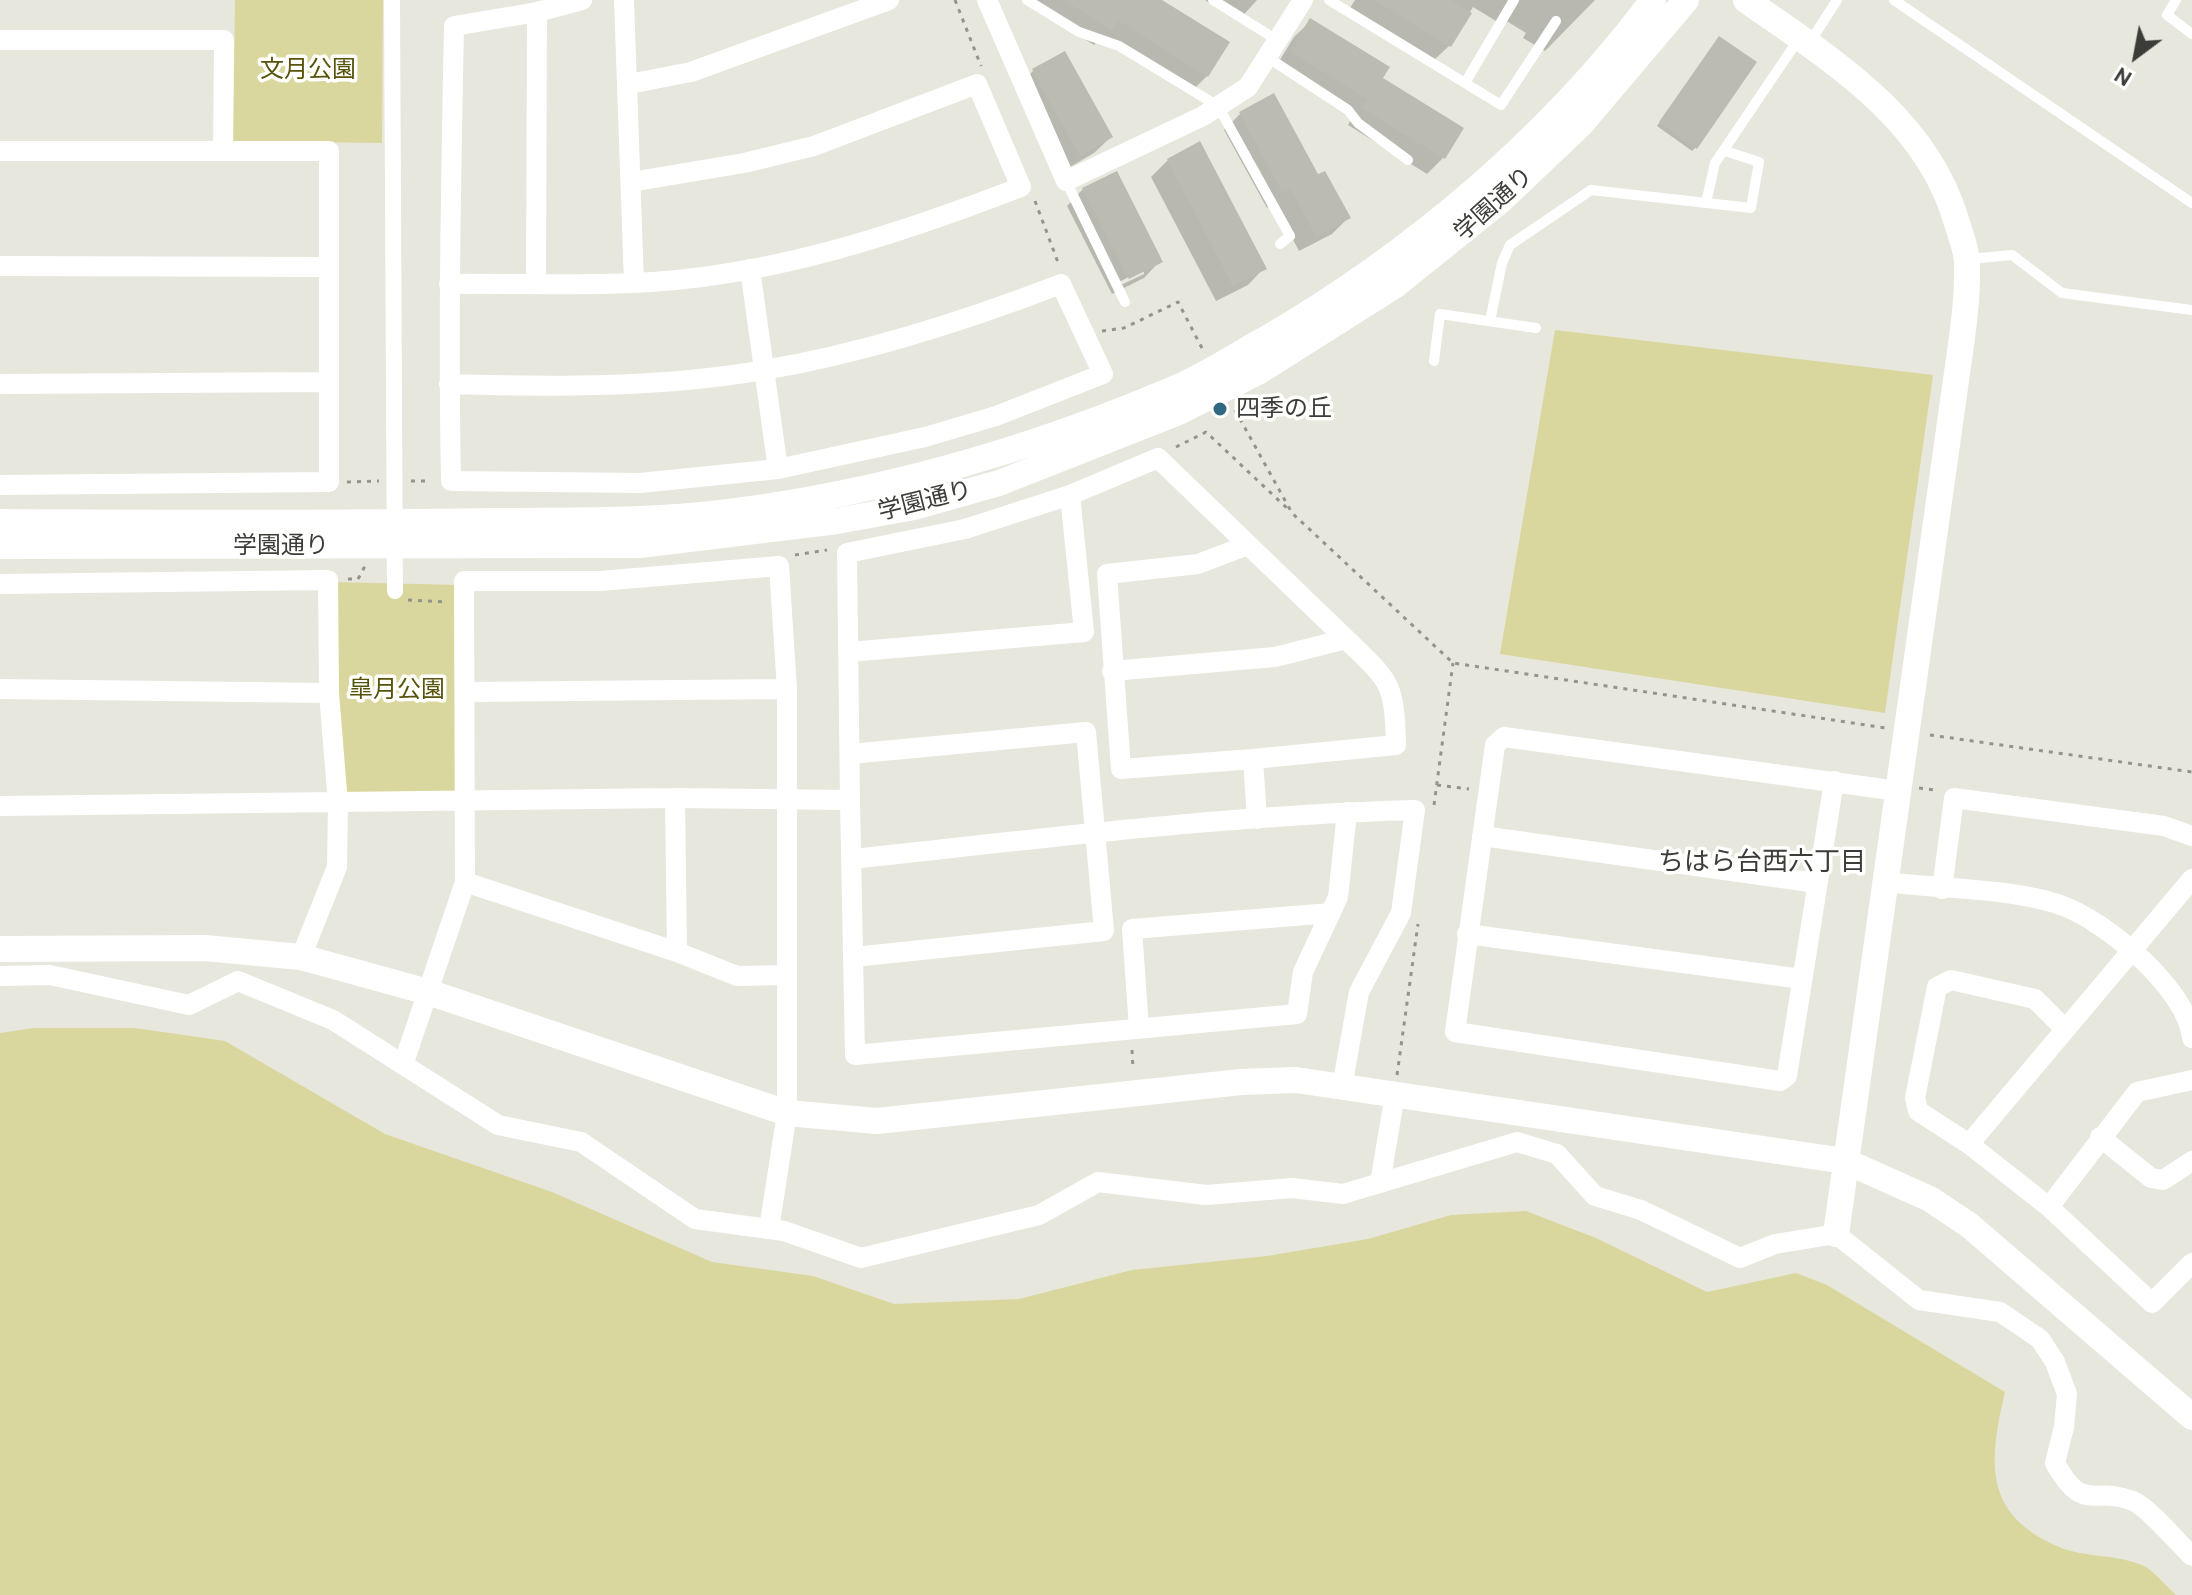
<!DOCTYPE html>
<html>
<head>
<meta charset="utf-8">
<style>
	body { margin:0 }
	#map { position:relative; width:2192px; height:1595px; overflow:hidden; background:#e7e7dd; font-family:Cabin,sans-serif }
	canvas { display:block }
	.north { position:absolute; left:2096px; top:16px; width:80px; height:80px; -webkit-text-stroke:6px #fffffe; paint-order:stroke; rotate:212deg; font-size:22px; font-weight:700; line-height:32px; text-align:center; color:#3c3c38 }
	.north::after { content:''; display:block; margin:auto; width:28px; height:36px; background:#3c3c38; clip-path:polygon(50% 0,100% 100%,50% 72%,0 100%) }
</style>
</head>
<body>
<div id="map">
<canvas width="2192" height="1595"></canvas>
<div class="north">N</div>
</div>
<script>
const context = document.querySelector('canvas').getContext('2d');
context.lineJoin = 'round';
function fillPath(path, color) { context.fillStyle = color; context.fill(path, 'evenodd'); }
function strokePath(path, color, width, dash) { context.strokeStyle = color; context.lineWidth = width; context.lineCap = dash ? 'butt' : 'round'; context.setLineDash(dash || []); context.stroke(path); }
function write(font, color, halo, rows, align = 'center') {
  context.font = font + ' Cabin,"Noto Sans JP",sans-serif'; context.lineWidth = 7; context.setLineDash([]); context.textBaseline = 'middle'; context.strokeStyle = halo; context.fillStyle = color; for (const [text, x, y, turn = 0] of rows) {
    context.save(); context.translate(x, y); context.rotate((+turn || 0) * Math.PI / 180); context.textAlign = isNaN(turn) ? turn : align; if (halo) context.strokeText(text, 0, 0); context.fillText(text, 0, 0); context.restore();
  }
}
const green = new Path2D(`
	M 235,0 L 383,0 L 382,143 L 233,141 Z
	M 1555,330 L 1933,375 L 1885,713 L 1500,654 Z
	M 332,582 L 459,585 L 462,797 L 342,798 Z
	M 34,1028 L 135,1028 L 225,1041 L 385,1134 L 552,1192 L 712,1262 L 813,1276 L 894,1304 L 1019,1299 L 1132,1270 L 1267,1256 L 1368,1239 L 1451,1215 L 1526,1211 L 1596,1238 L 1707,1292 L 1796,1273 L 1827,1285 L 2005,1392 C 1989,1461 1982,1514 2059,1547 C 2085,1558 2118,1554 2144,1566 C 2155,1572 2166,1586 2176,1595 L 0,1595 L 0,1033 Z`);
const shadow = new Path2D(`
	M 1022,0 L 1158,0 L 1207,76 L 1191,92 L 1102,37 L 1094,45 Z
	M 1205,0 L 1257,0 L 1238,21 Z
	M 1355,0 L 1595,0 L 1545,51 L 1523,38 L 1526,33 L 1500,17 L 1496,21 L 1473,7 L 1449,46 L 1434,60 L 1350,8 Z
	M 1311,21 L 1381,78 L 1443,158 L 1427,174 L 1348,125 L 1353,116 L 1275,68 L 1294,37 Z
	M 1716,42 L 1695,148 L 1692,151 L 1657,126 Z
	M 1033,71 L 1111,137 L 1094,153 L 1063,171 L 1017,87 Z
	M 1241,113 L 1317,177 L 1348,218 L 1332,234 L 1299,251 L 1274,204 L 1267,208 L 1224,130 Z
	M 1168,160 L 1264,268 L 1248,285 L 1216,301 L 1151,177 Z
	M 1083,189 L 1160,261 L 1144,278 L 1112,294 L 1067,206 ZM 1144,269 L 1144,274 L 1121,285 L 1119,282 Z`);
const building = new Path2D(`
	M 1064,0 L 1162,0 L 1230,42 L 1208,77 L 1118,20 L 1112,30 Z
	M 1375,0 L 1450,0 L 1472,13 L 1451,47 Z
	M 1310,18 L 1390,67 L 1383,78 L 1464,128 L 1445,159 L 1362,108 L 1368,99 L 1290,51 Z
	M 1719,36 L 1757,62 L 1697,149 L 1659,122 Z
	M 1065,51 L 1113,137 L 1080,156 L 1032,69 Z
	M 1274,93 L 1318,174 L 1325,171 L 1351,218 L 1316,236 L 1291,189 L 1283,193 L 1239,112 Z
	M 1200,141 L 1267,269 L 1233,286 L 1167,159 Z
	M 1117,171 L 1163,262 L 1129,279 L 1082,188 Z`);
const path = new Path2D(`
	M 955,0 L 981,66
	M 1035,201 L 1059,265
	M 1102,331 L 1124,328 L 1178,302 L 1203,350
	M 1235,410 L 1292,513 L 1453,663 L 1886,728
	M 1176,447 L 1206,432 L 1289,510
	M 411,481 L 431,481
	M 347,482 L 379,481
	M 795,555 L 827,550
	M 348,579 L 358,579 L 365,566
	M 408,600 L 445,602
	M 1930,735 L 2192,772
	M 1437,785 L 1469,789
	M 1919,788 L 1935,790
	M 1434,805 L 1453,663
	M 1132,1050 L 1133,1070
	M 1397,1075 L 1418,924`);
const service = new Path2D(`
	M 1027,0 L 1079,32 L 1119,46 L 1218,106 L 1290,236 L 1280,244
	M 1213,0 L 1277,40
	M 1329,0 L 1501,105 L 1556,21
	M 1894,0 L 2192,203
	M 2176,0 L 2167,15 L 2192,34
	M 1810,42 L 1837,0
	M 1267,57 L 1348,110 L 1358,123 L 1408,160
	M 1465,83 L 1514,0
	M 1066,181 L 1125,302
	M 1706,203 L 1715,163 L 1798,40
	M 1969,259 L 2012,255 L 2062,293 L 2192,310
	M 1490,321 L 1502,263 L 1510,245 L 1591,190 L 1751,208 L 1759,162 L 1725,151
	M 1434,361 L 1440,314 L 1536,328`);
const pedestrian = new Path2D(`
	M 392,0 L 395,591`);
const minor = new Path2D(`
	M 624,0 L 634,283
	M 987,0 L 1066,181 L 1203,116 L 1248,87 L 1303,0
	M 0,40 L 224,40 L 223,151
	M 629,84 L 691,72 L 889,0
	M 0,151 L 329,151 L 329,482 L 0,485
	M 0,266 L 328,267
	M 750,269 L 778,469
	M 536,283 L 537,12
	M 449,284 C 510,283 571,286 632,283 C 766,278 897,235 1021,187 L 977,84 L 814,146 L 744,163 L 631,182
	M 0,384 L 328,382
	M 449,384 C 553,387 661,388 764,370 C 866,353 965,321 1061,284 L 1103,374 L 996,416 L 925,437 L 778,469 L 640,483 L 451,481 C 448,329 451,178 454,26 L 537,12 L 582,0
	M 1070,495 L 1158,458 L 1346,639 L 1275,657 L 1112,671
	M 1248,545 L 1198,564 L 1107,574 L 1121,769 L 1253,759
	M 0,584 L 328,580 L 329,693 L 338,804 L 337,867 L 301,957
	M 849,652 L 1084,632 L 1070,495 L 965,529 L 847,553 L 850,800
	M 0,689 L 329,693
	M 466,692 L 787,689
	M 850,754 L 1086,732 L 1104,931 L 854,957
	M 1834,781 L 1787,1076 L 1780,1081 L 1455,1032 L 1495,745 L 1504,737 L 1898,791
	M 675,798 L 677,952
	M 0,806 L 675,798 L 850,800 L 855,1055 L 1297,1014 L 1303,972 L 1338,897 L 1347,812
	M 1257,819 L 1253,759 L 1396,745 C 1394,681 1391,683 1346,639
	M 1482,836 L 1817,883
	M 852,859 C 1039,839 1227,815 1415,810 L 1401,913 L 1359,992 L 1342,1087
	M 465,882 L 677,952 L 737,976 L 787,975
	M 1886,882 C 1938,889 2016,888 2063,906 C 2107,922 2188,990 2192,1038
	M 1942,889 L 1954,798 L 2164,826 L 2192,836
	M 1467,934 L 1802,979
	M 0,976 L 50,975 L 189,1005 L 238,981 L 333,1020 L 498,1125 L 581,1142 L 695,1219 L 784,1231 L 861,1258 L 1039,1215 L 1098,1182 L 1206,1195 L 1292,1188 L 1343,1194 L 1517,1142 L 1557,1154 L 1595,1196 L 1641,1210 L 1740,1258 L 1775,1244 L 1836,1234 L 1919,1300 L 2000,1312 L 2040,1339 L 2055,1362 L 2067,1394 L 2064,1427 L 2055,1463 C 2084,1515 2093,1485 2133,1501 C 2148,1507 2178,1543 2192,1556
	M 1139,1028 L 1132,929 L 1331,913
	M 2064,1028 L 2035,999 L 1951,980 L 1937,987 L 1915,1098 L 1918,1111 L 1969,1144 L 2049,1207 L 2152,1303 L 2192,1263
	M 403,1065 L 465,882 L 464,581 L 600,581 L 779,566 L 787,689 L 787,1113 L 769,1229
	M 2100,1137 L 2151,1178 L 2163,1180 L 2192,1161
	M 1969,1144 L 2192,879
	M 1380,1183 L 1395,1094
	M 2049,1207 L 2137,1092 L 2192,1080`);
const tertiary = new Path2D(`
	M 1746,0 C 1830,59 1926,117 1956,220 C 1960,233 1966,248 1967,262 C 1968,296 1963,332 1958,366 L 1836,1234
	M 0,522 C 164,523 328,524 492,521 C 571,520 651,522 729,512 C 886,492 1031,450 1176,388 C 1206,375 1235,356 1264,340 C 1412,254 1550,138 1653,0
	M 0,546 L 640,545 L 837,521 L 914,507 L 999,483 L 1179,412 L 1258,372 L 1394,286 L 1501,200 L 1581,124 L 1686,0
	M 0,949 L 205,948 L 301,957 L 428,992 L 787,1113 L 877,1121 L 1241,1082 L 1296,1080 L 1845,1161 L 1930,1199 L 1969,1225 L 2192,1417`);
const markers = [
	[1220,409,8,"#316983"]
];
const parkNames = [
	["文月公園",308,70],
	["皐月公園",397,690]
];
const streetNames = [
	["学園通り",1494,204,-42],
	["学園通り",925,501,-14],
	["学園通り",281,546]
];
const poiNames = [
	["四季の丘",1236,409]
];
const neighbourhoodNames = [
	["ちはら台西六丁目",1762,862]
];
fillPath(green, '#dad79e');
fillPath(shadow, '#0003');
fillPath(building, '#bcbbb2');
strokePath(path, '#94948d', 3, [4, 6]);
strokePath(service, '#fff', 10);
strokePath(pedestrian, '#fff', 16);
strokePath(minor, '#fff', 20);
strokePath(tertiary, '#fff', 26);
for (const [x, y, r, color] of markers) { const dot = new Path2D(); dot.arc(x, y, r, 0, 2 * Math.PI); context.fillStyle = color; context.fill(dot); strokePath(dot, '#fffffe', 3); }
write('24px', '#57530b', '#fffffe', parkNames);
write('24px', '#3c3c38', '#fffffe', streetNames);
write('24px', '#3c3c38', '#fffffe', poiNames, 'left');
write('26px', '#3c3c38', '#fffffe', neighbourhoodNames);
</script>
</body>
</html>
